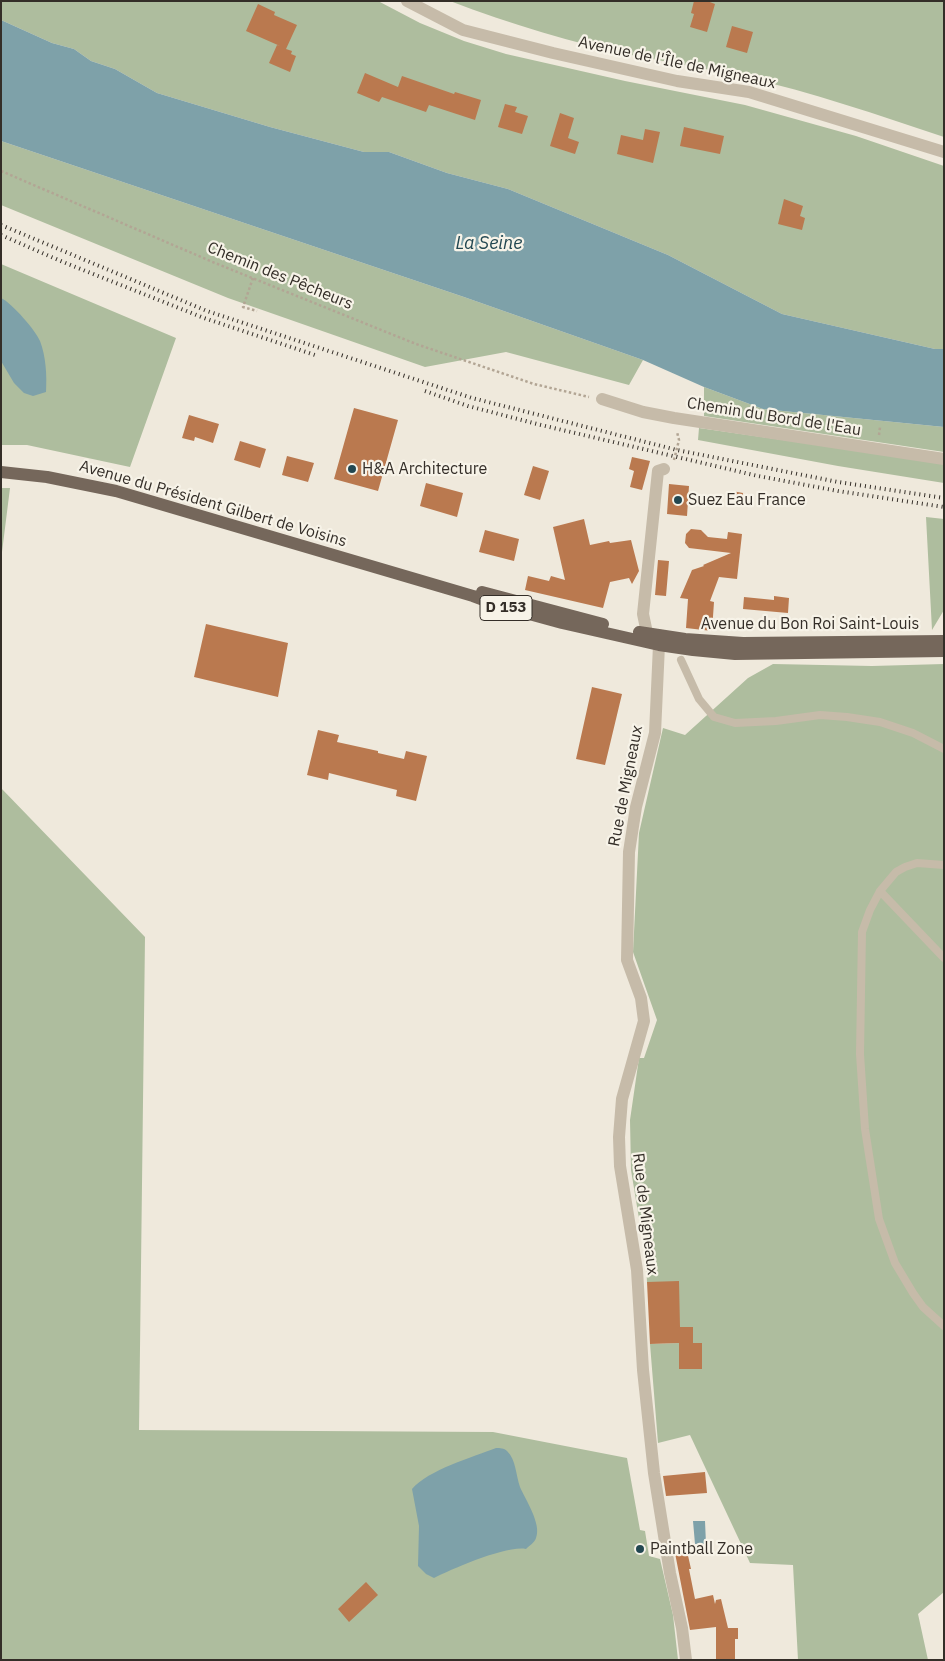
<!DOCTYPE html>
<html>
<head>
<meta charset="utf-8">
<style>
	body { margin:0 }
	#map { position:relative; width:945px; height:1661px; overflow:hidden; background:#efe9dc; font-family:"IBM Plex Sans",sans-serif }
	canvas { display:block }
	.frame { position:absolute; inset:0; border:2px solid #342e28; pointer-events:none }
</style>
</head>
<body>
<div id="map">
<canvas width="945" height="1661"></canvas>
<div class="frame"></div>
</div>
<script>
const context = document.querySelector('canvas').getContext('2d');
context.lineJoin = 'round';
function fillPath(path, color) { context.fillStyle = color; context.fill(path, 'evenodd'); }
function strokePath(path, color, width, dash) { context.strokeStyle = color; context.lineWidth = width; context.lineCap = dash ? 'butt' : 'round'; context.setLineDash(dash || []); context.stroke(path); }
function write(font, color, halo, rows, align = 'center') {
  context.font = font + ' "IBM Plex Sans",sans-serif'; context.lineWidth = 4.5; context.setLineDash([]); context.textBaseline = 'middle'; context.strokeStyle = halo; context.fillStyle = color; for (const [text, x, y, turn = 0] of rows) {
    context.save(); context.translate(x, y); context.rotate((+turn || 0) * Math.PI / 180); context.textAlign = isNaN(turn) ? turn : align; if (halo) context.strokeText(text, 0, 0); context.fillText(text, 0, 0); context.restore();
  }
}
const green = new Path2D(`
	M 1,1 L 378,1 L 420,23 L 464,41 L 506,54 L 625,81 L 745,105 L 856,136 L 944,166 L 944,349 L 935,349 L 782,314 L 668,255 L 508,189 L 447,173 L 389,152 L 364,152 L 270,127 L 167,96 L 157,93 L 115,69 L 91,61 L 74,49 L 52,43 L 1,20 Z
	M 450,1 L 944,1 L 944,137 C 878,115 812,92 744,77 C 708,69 672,63 636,56 C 573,43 510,24 450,1 Z
	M 1,141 L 464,297 L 643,360 L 629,385 L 506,352 L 425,367 L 228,298 L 1,205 Z
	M 1,264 L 176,338 L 130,467 L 27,445 L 1,445 Z
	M 704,387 L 763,409 L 944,427 L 944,452 L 704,416 Z
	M 699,428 L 944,463 L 944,483 L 838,466 L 698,440 Z
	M 1,488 L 10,488 L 1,560 Z
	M 926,517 L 944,519 L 944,610 L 932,630 Z
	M 773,664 L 872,666 L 944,664 L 944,1592 L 918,1614 L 928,1660 L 798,1660 L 793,1565 L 750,1563 L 690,1435 L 658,1443 L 650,1344 L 679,1343 L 679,1369 L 702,1369 L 702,1344 L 693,1343 L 693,1328 L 680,1327 L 647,1282 L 646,1261 L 631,1170 L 630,1120 L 639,1058 L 644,1058 L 657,1020 L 633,952 L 639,833 L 663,728 L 685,735 L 748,678 Z
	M 1,788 L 145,937 L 139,1430 L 493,1432 L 627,1458 L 640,1530 L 645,1531 L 649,1556 L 660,1559 L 673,1615 L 678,1660 L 1,1660 Z`);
const water = new Path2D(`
	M 1,20 L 52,43 L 74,49 L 91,61 L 115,69 L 157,93 L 167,96 L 270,127 L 364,152 L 389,152 L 447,173 L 508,189 L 668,255 L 782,314 L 935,349 L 944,349 L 944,427 L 763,409 L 704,387 L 643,360 L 464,297 L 1,141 Z
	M 1,298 C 12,303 36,331 40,341 C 46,357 47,375 46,392 L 33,396 L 24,393 L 14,383 L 1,361 Z
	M 496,1448 C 500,1448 504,1448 507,1451 C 516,1459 516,1476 520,1487 C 525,1499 542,1524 536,1538 C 535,1542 529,1546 526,1549 C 507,1545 452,1569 434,1578 L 426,1574 L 418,1566 L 419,1526 L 412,1489 C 428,1470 473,1457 496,1448 Z
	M 705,1521 L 706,1544 L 695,1544 L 693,1521 Z`);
const building = new Path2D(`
	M 694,1 L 707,1 L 715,4 L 707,32 L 690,27 L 694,14 L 691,13 Z
	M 258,4 L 275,12 L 274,15 L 297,25 L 286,49 L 292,51 L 291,54 L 296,56 L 290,72 L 269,63 L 277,45 L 280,46 L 246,31 Z
	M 732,26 L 753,32 L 747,53 L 726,47 Z
	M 365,73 L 398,87 L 402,76 L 454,94 L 455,92 L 481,100 L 475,120 L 429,105 L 426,112 L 382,97 L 379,102 L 357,93 Z
	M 505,104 L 517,107 L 515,112 L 528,116 L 522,134 L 498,127 Z
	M 560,113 L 574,118 L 568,138 L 579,142 L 575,154 L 550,146 Z
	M 684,127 L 724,136 L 720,154 L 680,146 Z
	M 645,129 L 660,132 L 653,163 L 617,154 L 621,135 L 643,140 Z
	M 784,199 L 803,206 L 800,216 L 805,218 L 802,230 L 778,224 Z
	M 354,408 L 398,420 L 378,491 L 334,479 Z
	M 189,415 L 219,424 L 213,443 L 195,437 L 194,441 L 182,438 Z
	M 240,441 L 266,449 L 260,468 L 234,460 Z
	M 287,456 L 314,463 L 308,482 L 282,475 Z
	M 632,457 L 650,461 L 642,490 L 630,487 L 634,471 L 629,469 Z
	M 533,466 L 549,471 L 540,500 L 524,495 Z
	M 426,483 L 463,493 L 457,517 L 420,506 Z
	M 669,484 L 689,486 L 687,516 L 667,514 Z
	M 732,491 L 743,493 L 742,505 L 730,504 Z
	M 584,519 L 590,545 L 609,541 L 610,543 L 631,540 L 639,571 L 632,584 L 629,578 L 610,582 L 603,608 L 525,590 L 528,576 L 549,581 L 551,576 L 565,580 L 553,527 Z
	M 691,529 L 701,530 L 708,537 L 727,539 L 728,532 L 742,534 L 737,579 L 719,577 L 710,601 L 714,602 L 712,631 L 686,628 L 688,599 L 680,598 L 692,570 L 704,566 L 703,565 L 731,553 L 689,548 L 685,543 L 686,534 Z
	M 485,530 L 519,539 L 514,561 L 479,552 Z
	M 658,560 L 669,561 L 666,596 L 655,595 Z
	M 774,596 L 789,598 L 788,613 L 743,609 L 744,597 L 774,600 Z
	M 206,624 L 288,643 L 278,697 L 194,677 Z
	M 592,687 L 622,694 L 605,765 L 576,759 Z
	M 318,730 L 339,735 L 337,742 L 378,751 L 378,753 L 404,759 L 406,751 L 427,756 L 416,801 L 396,796 L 397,790 L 329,773 L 328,780 L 307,775 Z
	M 679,1281 L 680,1327 L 693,1327 L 693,1343 L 702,1343 L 702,1369 L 679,1369 L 679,1343 L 650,1344 L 647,1282 Z
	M 705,1472 L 707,1493 L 666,1496 L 663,1476 Z
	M 687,1551 L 691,1569 L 689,1569 L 695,1599 L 713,1595 L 715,1604 L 716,1600 L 721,1599 L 728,1628 L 738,1628 L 738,1639 L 735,1639 L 735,1659 L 716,1659 L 716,1627 L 690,1630 L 675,1553 Z
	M 366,1582 L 378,1595 L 349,1622 L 338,1609 Z`);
const path = new Path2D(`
	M 1,171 L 215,263 L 416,344 L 534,384 L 589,397
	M 253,278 L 243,307 L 257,311
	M 879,435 L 880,427
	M 674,460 L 679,440 L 677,432`);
const service = new Path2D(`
	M 681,660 L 699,699 L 714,717 L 735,723 L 776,721 L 820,715 L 847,717 L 880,722 L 913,733 L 944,749
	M 944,865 L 917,863 L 905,867 L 896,872 L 880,891 L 870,910 L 862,932 L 860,1054 L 865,1129 L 879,1219 L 895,1263 L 913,1293 L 923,1307 L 944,1326
	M 880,891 L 944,958`);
const minor = new Path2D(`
	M 407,1 L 463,30 L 553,53 L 677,81 L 749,92 L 944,152
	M 602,399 L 643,412 L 674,418 L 944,459
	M 647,633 L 643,614 L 658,471 L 664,469`);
const tertiary = new Path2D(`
	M 653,639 L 659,645 L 655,733 L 636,807 L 629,852 L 627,960 L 641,998 L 644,1021 L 622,1099 L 619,1137 L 620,1166 L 637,1270 L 643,1370 L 654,1473 L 670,1573 L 682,1628 L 686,1660`);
const primary = new Path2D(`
	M 1,472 L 47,477 L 116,491 L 473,596 L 500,606 L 562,623 L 659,645 L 693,650 L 735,654 L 944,651
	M 482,592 L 603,624
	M 639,632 L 685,639 L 743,643 L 944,641`);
const rail = new Path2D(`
	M 1,225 L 207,311 L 472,398 L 677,450 L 838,482 L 944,498
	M 1,235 L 63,262 L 204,318 L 318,356
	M 425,391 L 468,406 L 541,425 L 758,476 L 838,491 L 944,507`);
const markers = [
	[352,469,5,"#224751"],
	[678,500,5,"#224751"],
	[640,1549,5,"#224751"]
];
const shields = [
	[506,608,52]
];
const shieldNames = [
	["D 153",506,608]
];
const streetNames = [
	["Avenue de l'Île de Migneaux",677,63,12],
	["Chemin des Pêcheurs",280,276,22],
	["Chemin du Bord de l'Eau",774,417,9],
	["Avenue du Président Gilbert de Voisins",213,504,16],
	["Avenue du Bon Roi Saint-Louis",810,624],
	["Rue de Migneaux",626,786,-79],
	["Rue de Migneaux",645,1214,83]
];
const poiNames = [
	["H&A Architecture",362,469],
	["Suez Eau France",688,500],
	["Paintball Zone",650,1549]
];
const waterNames = [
	["La Seine",489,244]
];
fillPath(green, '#aebd9e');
fillPath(water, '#7ea1a9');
fillPath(building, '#ba794f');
strokePath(path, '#b2a594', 2.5, [2.5, 2.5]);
strokePath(service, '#c6bba9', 8);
strokePath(minor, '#c6bba9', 12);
strokePath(tertiary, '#c6bba9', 12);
strokePath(primary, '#75675b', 12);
strokePath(rail, '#342e28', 4, [1, 4]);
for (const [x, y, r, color] of markers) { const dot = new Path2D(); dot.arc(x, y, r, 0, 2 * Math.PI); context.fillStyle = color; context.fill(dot); strokePath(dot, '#f7f3e8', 2); }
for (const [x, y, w] of shields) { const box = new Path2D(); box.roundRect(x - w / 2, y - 12.5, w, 25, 4); context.fillStyle = '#f7f3e8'; context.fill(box); strokePath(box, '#342e28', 1); }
write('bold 15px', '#342e28', null, shieldNames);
write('16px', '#342e28', '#f7f3e8', streetNames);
write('16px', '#342e28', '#f7f3e8', poiNames, 'left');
write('italic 18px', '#224751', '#f7f3e8', waterNames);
</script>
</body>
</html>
